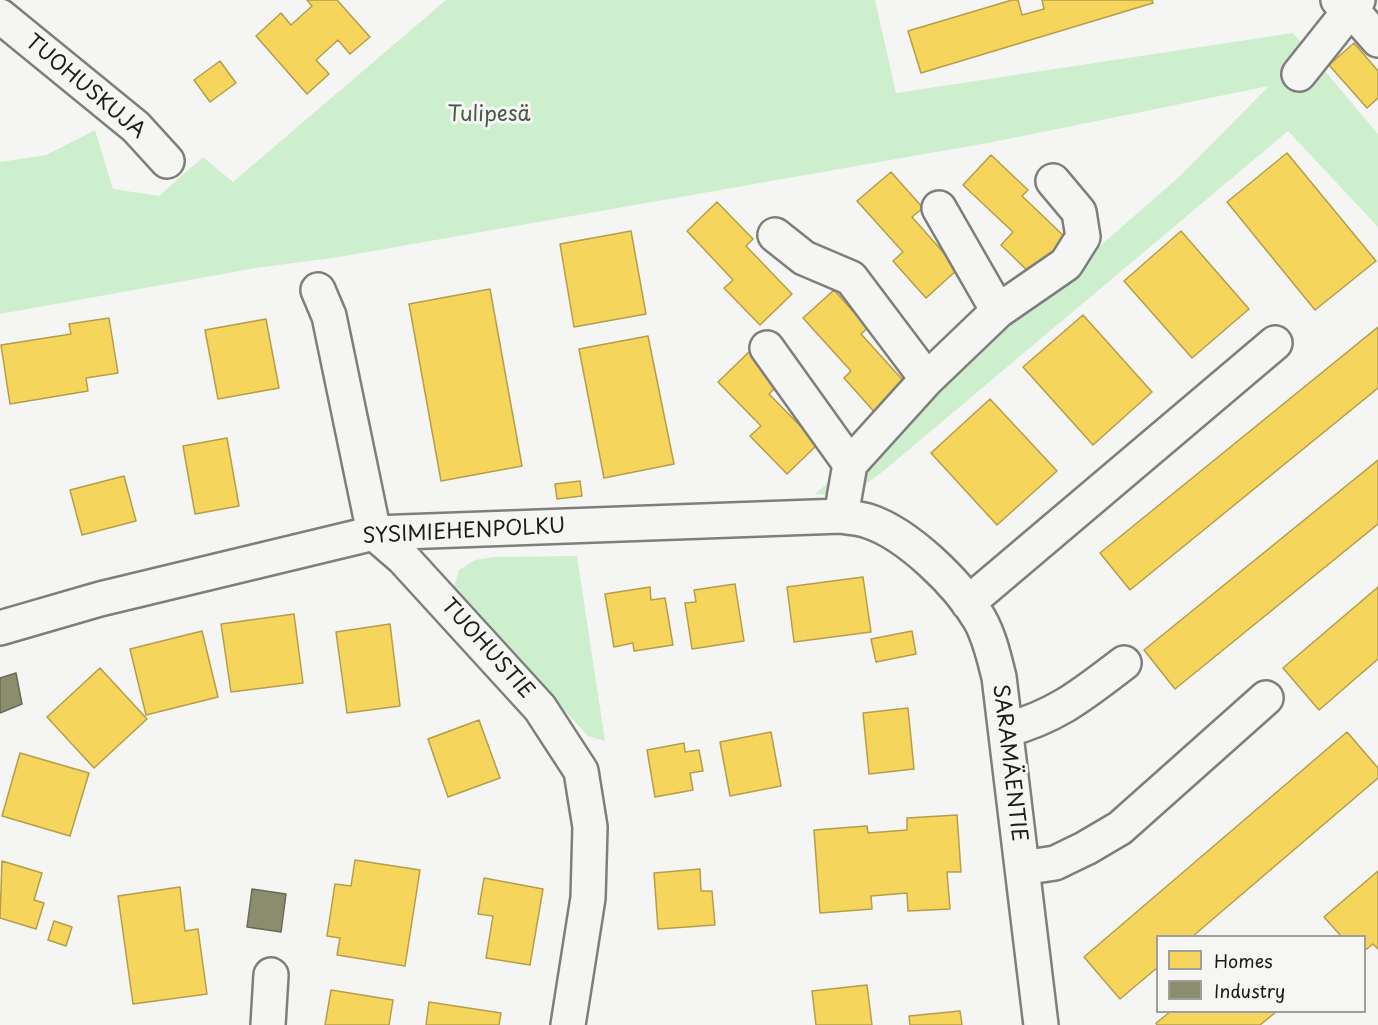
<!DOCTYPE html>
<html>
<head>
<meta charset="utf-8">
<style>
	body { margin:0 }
	#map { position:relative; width:1378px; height:1025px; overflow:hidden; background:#f5f5f3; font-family:"Playpen Sans",sans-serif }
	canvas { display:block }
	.legend { position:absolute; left:1156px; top:935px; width:210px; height:78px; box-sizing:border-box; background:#f6f6f2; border:2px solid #9f9f9c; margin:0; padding:8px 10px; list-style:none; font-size:18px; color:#1c1c1c }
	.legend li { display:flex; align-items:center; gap:12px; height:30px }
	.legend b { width:30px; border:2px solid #9f9f9c }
</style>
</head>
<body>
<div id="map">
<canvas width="1378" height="1025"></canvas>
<ul class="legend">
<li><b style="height:16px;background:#f6d55c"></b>Homes</li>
<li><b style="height:16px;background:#8c8c6e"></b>Industry</li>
</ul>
</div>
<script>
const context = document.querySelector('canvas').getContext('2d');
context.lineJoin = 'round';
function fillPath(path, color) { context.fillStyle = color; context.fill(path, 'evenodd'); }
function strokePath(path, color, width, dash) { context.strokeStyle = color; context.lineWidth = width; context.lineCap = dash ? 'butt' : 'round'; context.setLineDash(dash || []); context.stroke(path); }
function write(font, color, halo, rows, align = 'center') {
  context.font = font + ' "Playpen Sans",sans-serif'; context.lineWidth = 6; context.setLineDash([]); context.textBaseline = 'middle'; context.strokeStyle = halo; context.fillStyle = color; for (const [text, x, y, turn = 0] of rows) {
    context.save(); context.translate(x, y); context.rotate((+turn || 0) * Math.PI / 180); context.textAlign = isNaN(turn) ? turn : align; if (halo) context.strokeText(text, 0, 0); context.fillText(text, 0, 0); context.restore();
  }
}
const green = new Path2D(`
	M 446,0 L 875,0 L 896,93 L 1293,33 L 1378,134 L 1378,227 L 1288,131 L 881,473 L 848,496 L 815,494 L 1179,177 L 1269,86 L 993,142 L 339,257 L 256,268 L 0,314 L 0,162 L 46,155 L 95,130 L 113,189 L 159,196 L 203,157 L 233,182 Z
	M 577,556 L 605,741 L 588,736 L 453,590 L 459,570 L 475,560 L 495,557 Z`);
const homes = new Path2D(`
	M 307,0 L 337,0 L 370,37 L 350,54 L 338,40 L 316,60 L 329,74 L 307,94 L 256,36 L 281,13 L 291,25 L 312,6 Z
	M 1012,0 L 1018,0 L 1022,15 L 1044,9 L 1042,0 L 1152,0 L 1153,3 L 921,73 L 908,31 Z
	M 1354,43 L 1378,71 L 1378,98 L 1367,108 L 1329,65 Z
	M 220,61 L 236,83 L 210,102 L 194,80 Z
	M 1287,153 L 1376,261 L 1315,310 L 1227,202 Z
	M 991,155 L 1028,190 L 1022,196 L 1067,239 L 1032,275 L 1001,245 L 1013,232 L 963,185 Z
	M 891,172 L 923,208 L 912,217 L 958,269 L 926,298 L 893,261 L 903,252 L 857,201 Z
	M 717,202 L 753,239 L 746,246 L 792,294 L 760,325 L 724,288 L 733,280 L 687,231 Z
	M 631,231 L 646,314 L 574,327 L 560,244 Z
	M 1181,231 L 1249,309 L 1192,358 L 1124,281 Z
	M 490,289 L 522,466 L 441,481 L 409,304 Z
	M 834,290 L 868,328 L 861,334 L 909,387 L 878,416 L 844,378 L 851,371 L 803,318 Z
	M 1083,315 L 1152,392 L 1093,445 L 1023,367 Z
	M 109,318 L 118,373 L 86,378 L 88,391 L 10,404 L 1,345 L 71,334 L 69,324 Z
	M 266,319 L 279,388 L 218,399 L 205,330 Z
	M 1378,327 L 1378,388 L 1130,590 L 1100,553 Z
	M 648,336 L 674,464 L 604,478 L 579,349 Z
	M 751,350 L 781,382 L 769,394 L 818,444 L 787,474 L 750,436 L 761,426 L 718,382 Z
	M 990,399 L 1057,471 L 997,525 L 931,453 Z
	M 227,438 L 239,506 L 195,514 L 183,446 Z
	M 1378,460 L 1378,524 L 1175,689 L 1144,650 Z
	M 124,476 L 136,521 L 82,535 L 70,490 Z
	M 580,481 L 582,496 L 557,499 L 555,484 Z
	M 863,577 L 871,632 L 794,642 L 787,587 Z
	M 735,584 L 744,641 L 692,649 L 685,603 L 696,602 L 694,590 Z
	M 650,587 L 651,600 L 665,598 L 673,645 L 634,651 L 633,643 L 614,647 L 605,594 Z
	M 1378,587 L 1378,659 L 1319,710 L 1283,668 Z
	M 294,614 L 303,683 L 231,692 L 221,624 Z
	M 390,624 L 400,706 L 347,713 L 336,632 Z
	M 202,631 L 218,697 L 146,715 L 130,649 Z
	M 912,631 L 916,654 L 876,662 L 871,639 Z
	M 100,668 L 147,719 L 94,768 L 47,717 Z
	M 908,708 L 914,769 L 869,774 L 863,713 Z
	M 479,720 L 500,778 L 448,797 L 428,739 Z
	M 771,732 L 781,786 L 730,796 L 720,742 Z
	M 1347,732 L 1378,768 L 1378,778 L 1193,936 L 1158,936 L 1158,967 L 1120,999 L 1084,957 Z
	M 684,743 L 685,752 L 699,750 L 703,771 L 690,773 L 693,790 L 655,797 L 647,750 Z
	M 20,753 L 89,773 L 70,836 L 2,816 Z
	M 957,815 L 961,872 L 947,872 L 950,909 L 908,911 L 907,893 L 871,896 L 872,909 L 820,913 L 814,830 L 867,826 L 868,833 L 907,830 L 907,818 Z
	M 355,860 L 420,870 L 405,966 L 337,955 L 340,938 L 327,936 L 335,884 L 351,886 Z
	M 2,861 L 42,873 L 34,900 L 44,903 L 36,929 L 0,918 Z
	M 700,869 L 701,891 L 712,891 L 715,925 L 658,929 L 654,873 Z
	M 1378,871 L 1378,949 L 1373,944 L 1364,951 L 1364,936 L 1341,936 L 1324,917 Z
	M 484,878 L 543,889 L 530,965 L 486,958 L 493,916 L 478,914 Z
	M 180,887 L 185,931 L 198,929 L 207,994 L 133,1004 L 118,896 Z
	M 54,921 L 72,927 L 66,946 L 48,940 Z
	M 867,985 L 872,1025 L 816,1025 L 812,991 Z
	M 331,990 L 393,1000 L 389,1025 L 325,1025 Z
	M 429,1002 L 501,1013 L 499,1025 L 426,1025 Z
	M 960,1011 L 962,1025 L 910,1025 L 909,1016 Z
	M 1170,1012 L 1276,1012 L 1260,1025 L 1157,1025 L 1156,1023 Z`);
const industry = new Path2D(`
	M 16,673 L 22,704 L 0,713 L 0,678 Z
	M 252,889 L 286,894 L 281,932 L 247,927 Z`);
const minor = new Path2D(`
	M 1338,0 L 1351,9 L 1378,40
	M 0,16 L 136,127 L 167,161
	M 1299,74 L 1358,0
	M 775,235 L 804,258 L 851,278 L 927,379 L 850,464
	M 318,290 L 329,316 L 374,533 L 403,558 L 540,708 L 581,771 L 590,827 L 588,898 L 568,1025
	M 998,311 L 1066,264 L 1083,237 L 1079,212 L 1053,181
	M 767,348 L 850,464 L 841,516
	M 927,379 L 998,311 L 939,208
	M 968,603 L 1275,343
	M 0,628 L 100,599 L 374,533 L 841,516 C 850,518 860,518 868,521 C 908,534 959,584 980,620 C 990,638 994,658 999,677 L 1041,1025
	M 1006,730 C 1057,716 1082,695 1124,663
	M 1022,868 L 1055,863 L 1086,848 L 1120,828 L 1266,698
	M 268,1025 L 271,975`);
const streetNames = [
	["TUOHUSKUJA",85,87,40],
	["SYSIMIEHENPOLKU",464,532,-3],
	["TUOHUSTIE",487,649,48],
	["SARAMÄENTIE",1009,763,83]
];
const parkNames = [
	["Tulipesä",489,115]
];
fillPath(green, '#ceefce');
fillPath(homes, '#f6d55c');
strokePath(homes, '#b59e49', 1.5);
fillPath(industry, '#8c8c6e');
strokePath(industry, '#6a6a55', 1.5);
strokePath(minor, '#7e7e7d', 38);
strokePath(minor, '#f5f5f3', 33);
write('21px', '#1c1c1c', '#f6f6f2', streetNames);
write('21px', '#485a48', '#f6f6f2', parkNames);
</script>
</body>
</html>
